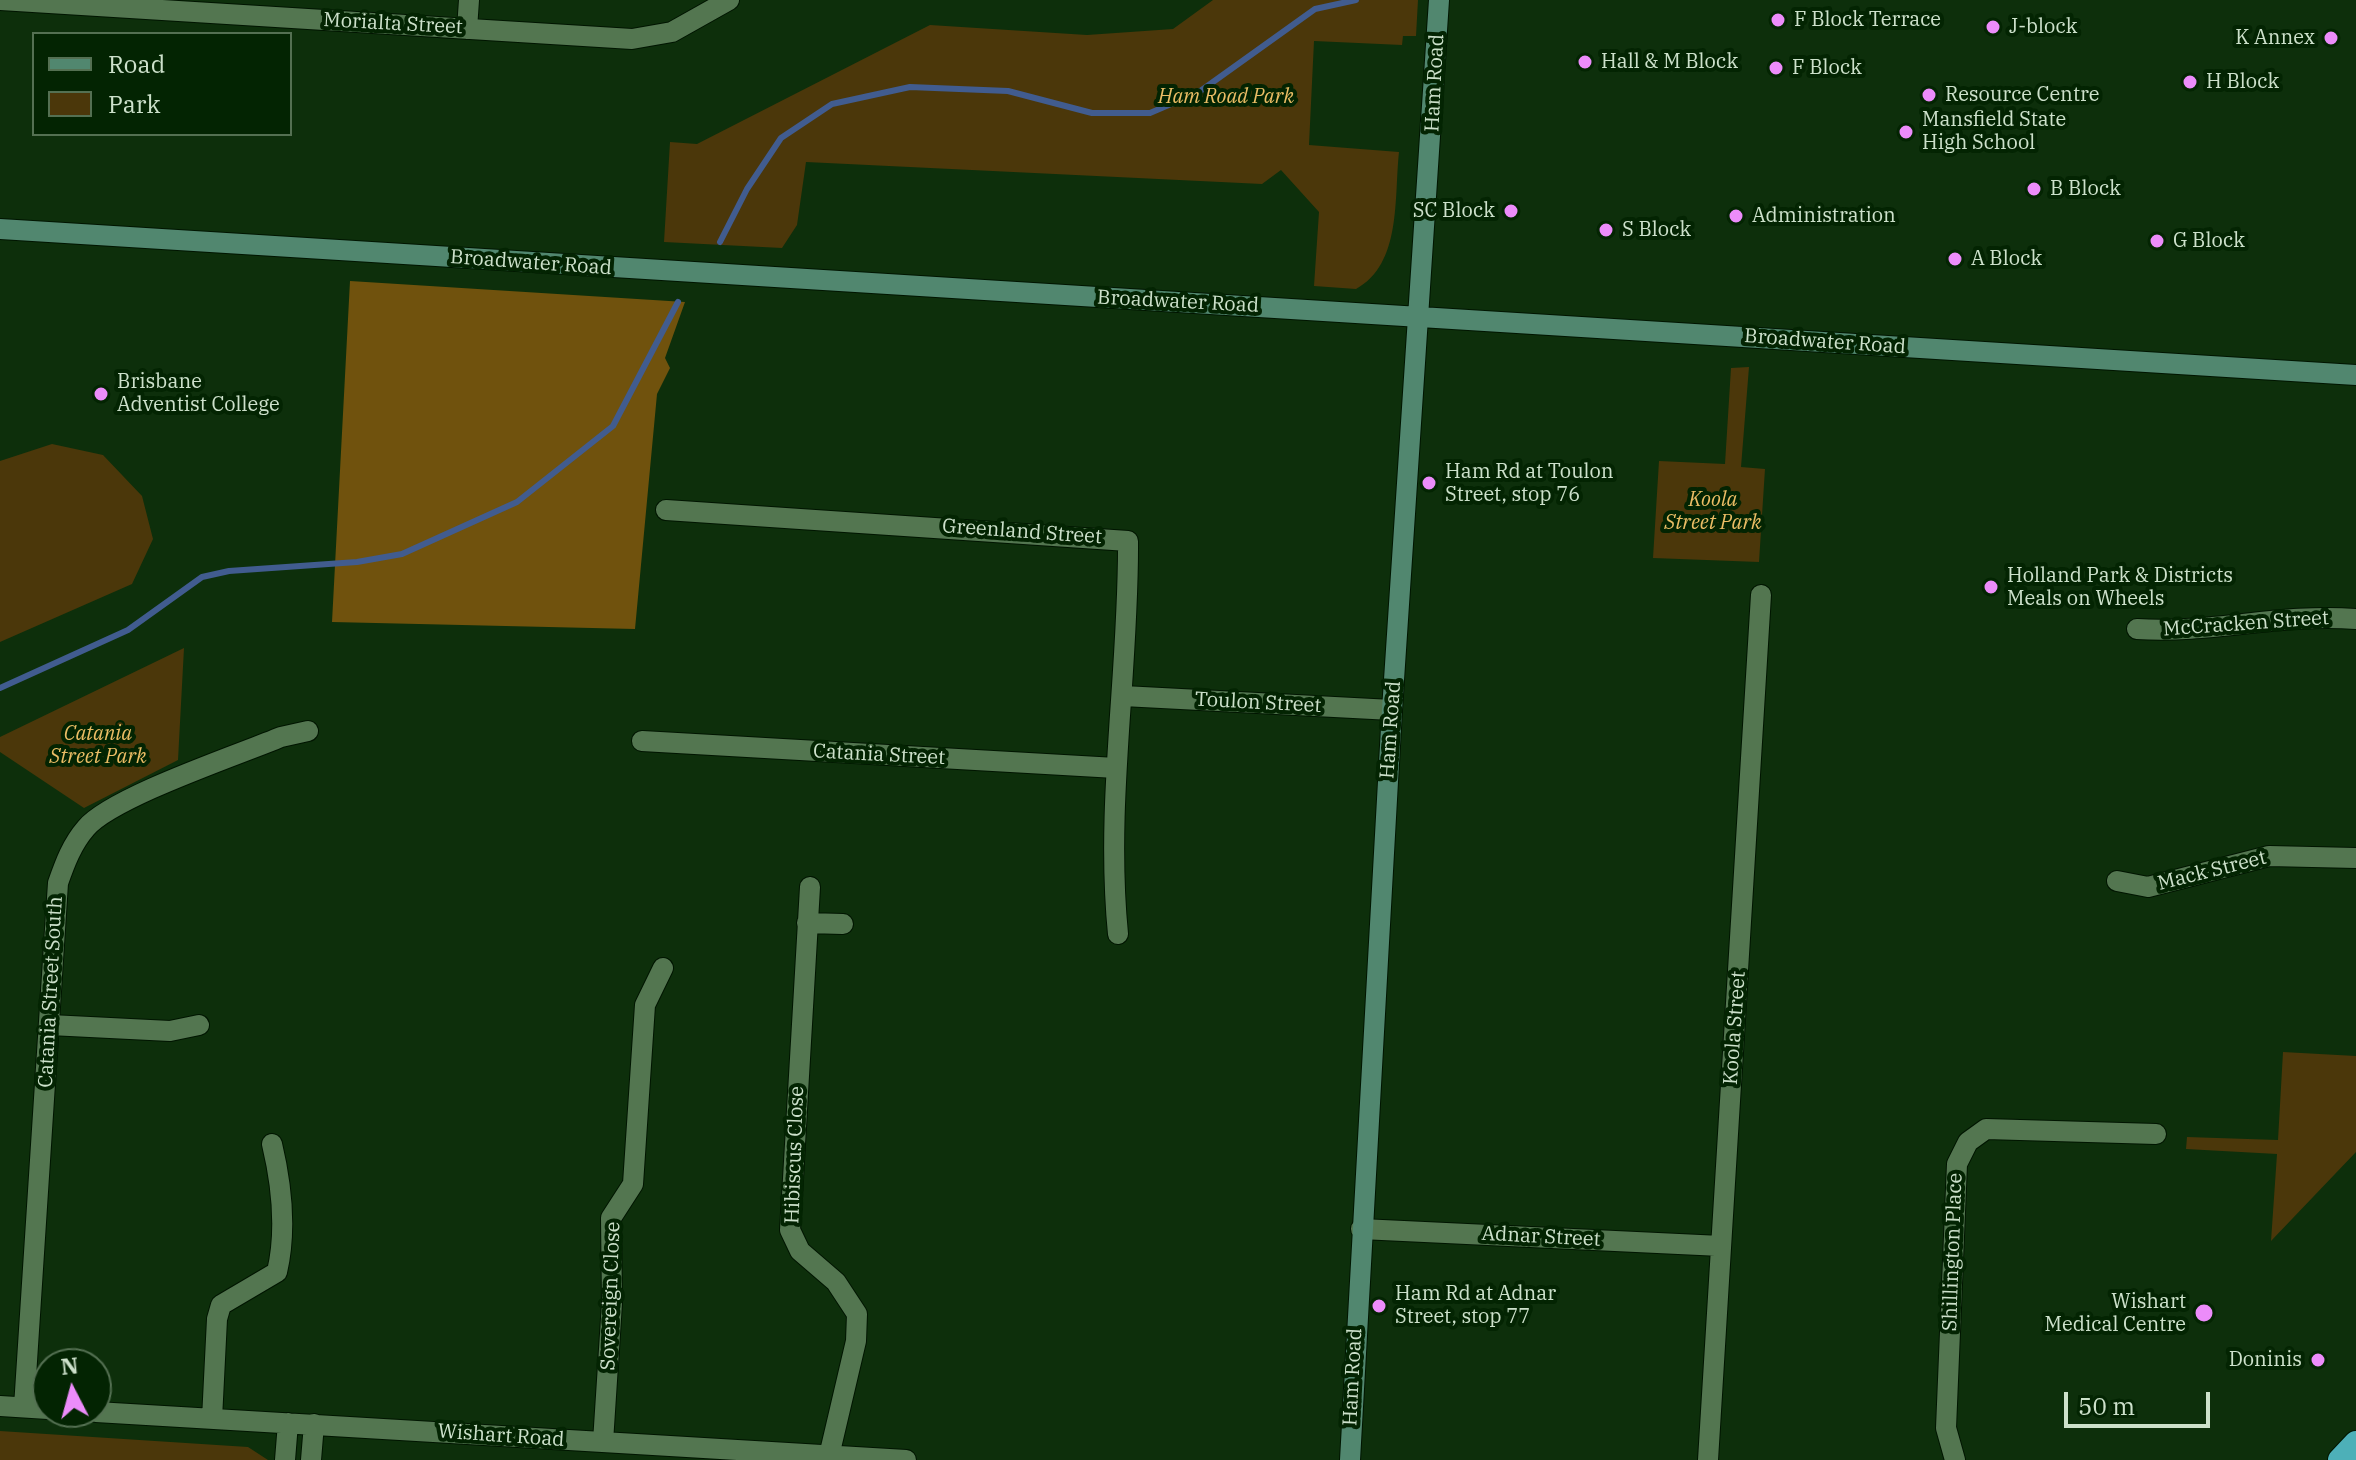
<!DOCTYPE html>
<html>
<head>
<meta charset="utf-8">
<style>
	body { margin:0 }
	#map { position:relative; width:2356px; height:1460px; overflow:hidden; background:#0d2f0b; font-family:"IBM Plex Serif",serif }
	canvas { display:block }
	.legend { position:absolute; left:32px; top:32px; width:260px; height:104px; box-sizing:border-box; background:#032402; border:2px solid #547052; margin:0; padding:10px 14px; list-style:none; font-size:24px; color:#cde1cb }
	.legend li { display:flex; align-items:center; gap:16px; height:40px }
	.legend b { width:40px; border:2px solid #547052 }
	.north { position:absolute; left:32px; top:1348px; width:80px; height:80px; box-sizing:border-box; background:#032402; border:2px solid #547052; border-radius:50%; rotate:354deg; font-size:22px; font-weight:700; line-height:32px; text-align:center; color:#cde1cb }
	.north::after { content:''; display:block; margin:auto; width:28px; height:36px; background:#ec8cfa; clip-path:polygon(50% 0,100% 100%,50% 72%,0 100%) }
	.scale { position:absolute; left:2064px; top:1392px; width:146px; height:36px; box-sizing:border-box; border:4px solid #cde1cb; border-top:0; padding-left:10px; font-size:24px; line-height:28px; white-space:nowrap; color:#cde1cb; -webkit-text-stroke:6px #032402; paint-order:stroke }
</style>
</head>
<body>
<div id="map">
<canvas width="2356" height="1460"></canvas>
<ul class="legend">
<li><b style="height:10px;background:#51876f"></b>Road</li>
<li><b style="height:22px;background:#4b370a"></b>Park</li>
</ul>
<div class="north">N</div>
<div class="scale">50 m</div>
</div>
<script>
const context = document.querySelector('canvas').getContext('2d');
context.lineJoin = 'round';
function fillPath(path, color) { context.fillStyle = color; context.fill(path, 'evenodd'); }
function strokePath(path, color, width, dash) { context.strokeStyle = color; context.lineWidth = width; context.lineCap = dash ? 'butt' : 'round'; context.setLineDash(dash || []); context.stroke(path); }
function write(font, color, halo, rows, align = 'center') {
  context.font = font + ' "IBM Plex Serif",serif'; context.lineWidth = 8; context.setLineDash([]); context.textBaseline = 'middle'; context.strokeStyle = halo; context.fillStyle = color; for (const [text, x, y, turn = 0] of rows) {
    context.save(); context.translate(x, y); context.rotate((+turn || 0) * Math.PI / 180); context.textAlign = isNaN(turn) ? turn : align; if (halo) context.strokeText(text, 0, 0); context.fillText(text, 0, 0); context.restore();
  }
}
const green = new Path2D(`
	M 1213,0 L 1418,0 L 1416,36 L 1403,36 L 1402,45 L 1314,41 L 1309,145 L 1399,152 C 1394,197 1402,264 1356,289 L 1314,286 L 1319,212 L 1281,170 L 1262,184 L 806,162 L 797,225 L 782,248 L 664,242 L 670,142 L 697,144 L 930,25 L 1087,35 L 1173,29 Z
	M 1749,367 L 1741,467 L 1765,469 L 1759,562 L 1653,558 L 1659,461 L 1725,464 L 1731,368 Z
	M 52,444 L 103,455 L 142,496 L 153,539 L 132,584 L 0,642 L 0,461 Z
	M 184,648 L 178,760 L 84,808 L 0,752 L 0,737 Z
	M 2283,1052 L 2356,1056 L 2356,1152 L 2271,1241 L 2277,1154 L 2186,1149 L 2187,1137 L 2278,1140 Z
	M 0,1431 L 248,1447 L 268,1460 L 0,1460 Z`);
const forest = new Path2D(`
	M 350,281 L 685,302 L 665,358 L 670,368 L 657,394 L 635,629 L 332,622 Z`);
const stream = new Path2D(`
	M 720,242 L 747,189 L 781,138 L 832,104 L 910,87 L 1008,91 L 1092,113 L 1150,113 L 1199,92 L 1315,9 L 1356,0
	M 0,688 L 128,630 L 202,577 L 229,571 L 357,562 L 402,554 L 517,502 L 613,426 L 678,302`);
const street = new Path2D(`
	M 0,0 L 632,39 L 672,32 L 729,0
	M 467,29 L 469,0
	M 666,510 L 1128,541 C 1129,672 1105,803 1118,934
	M 2137,629 C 2211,634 2280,613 2356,619
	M 1123,696 L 1392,710
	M 642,741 L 1116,768
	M 2117,881 L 2148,887 L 2269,856 L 2356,858
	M 810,887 L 790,1230 L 800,1251 L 836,1282 L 857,1314 L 856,1341 L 829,1456
	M 807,923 L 843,924
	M 50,1025 L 170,1031 L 199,1025
	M 1361,1229 L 1721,1246
	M 0,1406 L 48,1409
	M 24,1407 L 58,883 C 65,863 72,844 86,828 C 112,797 238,755 281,737 L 308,731
	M 96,1412 L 906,1460
	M 212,1419 L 217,1319 L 221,1305 L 277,1272 C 287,1229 282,1186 272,1144
	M 603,1442 L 612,1303 L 611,1218 L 633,1184 L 645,1005 L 663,968
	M 285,1460 L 288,1423
	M 311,1460 L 314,1424
	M 1708,1460 L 1761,595
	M 1955,1460 L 1946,1428 L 1957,1164 L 1968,1142 L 1986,1129 L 2156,1134`);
const secondary = new Path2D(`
	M 0,229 L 2356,375
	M 1350,1460 L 1392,710 L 1439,0`);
const highway = new Path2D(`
	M 2340,1460 L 2356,1443`);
const markers = [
	[1778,20,8,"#ec8cfa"],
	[1993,27,8,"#ec8cfa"],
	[2331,38,8,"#ec8cfa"],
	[1585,62,8,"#ec8cfa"],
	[1776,68,8,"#ec8cfa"],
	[2190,82,8,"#ec8cfa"],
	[1929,95,8,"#ec8cfa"],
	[1906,132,8,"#ec8cfa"],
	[2034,189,8,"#ec8cfa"],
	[1511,211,8,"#ec8cfa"],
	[1736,216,8,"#ec8cfa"],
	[1606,230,8,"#ec8cfa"],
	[2157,241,8,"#ec8cfa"],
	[1955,259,8,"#ec8cfa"],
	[101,394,8,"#ec8cfa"],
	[1429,483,8,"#ec8cfa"],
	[1991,587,8,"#ec8cfa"],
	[1379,1306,8,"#ec8cfa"],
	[2204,1313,10,"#ec8cfa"],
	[2318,1360,8,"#ec8cfa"]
];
const poiNames = [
	["F Block Terrace",1794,20],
	["J-block",2009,27],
	["K Annex",2315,38,"right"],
	["Hall & M Block",1601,62],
	["F Block",1792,68],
	["H Block",2206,82],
	["Resource Centre",1945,95],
	["Mansfield State",1922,120],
	["High School",1922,143],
	["B Block",2050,189],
	["SC Block",1495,211,"right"],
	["Administration",1752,216],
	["S Block",1622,230],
	["G Block",2173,241],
	["A Block",1971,259],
	["Brisbane",117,382],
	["Adventist College",117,405],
	["Ham Rd at Toulon",1445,472],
	["Street, stop 76",1445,495],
	["Holland Park & Districts",2007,576],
	["Meals on Wheels",2007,599],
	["Ham Rd at Adnar",1395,1294],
	["Street, stop 77",1395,1317],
	["Wishart",2186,1302,"right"],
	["Medical Centre",2186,1325,"right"],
	["Doninis",2302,1360,"right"]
];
const streetNames = [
	["Morialta Street",393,24,3],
	["Ham Road",1435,83,-87],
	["Broadwater Road",531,263,4],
	["Broadwater Road",1178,302,3],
	["Broadwater Road",1825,342,4],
	["Greenland Street",1022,532,4],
	["McCracken Street",2246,624,-4],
	["Toulon Street",1258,703,3],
	["Ham Road",1391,730,-86],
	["Catania Street",879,755,3],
	["Mack Street",2212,871,-14],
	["Catania Street South",51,992,-87],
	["Koola Street",1735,1028,-86],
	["Hibiscus Close",795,1155,-88],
	["Adnar Street",1541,1237,3],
	["Shillington Place",1953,1252,-88],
	["Sovereign Close",611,1296,-88],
	["Ham Road",1353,1377,-87],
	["Wishart Road",501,1436,4]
];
const parkNames = [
	["Ham Road Park",1226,97],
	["Koola",1713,500],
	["Street Park",1713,523],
	["Catania",98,734],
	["Street Park",98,757]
];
fillPath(green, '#4b370a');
fillPath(forest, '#70520d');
strokePath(stream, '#415c8f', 6);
strokePath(street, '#001500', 22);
strokePath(secondary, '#001500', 22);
strokePath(highway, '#001500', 26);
strokePath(street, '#537650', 20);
strokePath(secondary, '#51876f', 20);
strokePath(highway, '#4db0b8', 24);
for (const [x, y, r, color] of markers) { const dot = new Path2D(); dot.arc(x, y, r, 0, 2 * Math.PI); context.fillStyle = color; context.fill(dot); strokePath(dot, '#032402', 3); }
write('20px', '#cde1cb', '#032402', poiNames, 'left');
write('20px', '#cde1cb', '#032402', streetNames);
write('italic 20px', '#ebbd65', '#032402', parkNames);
</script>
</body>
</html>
